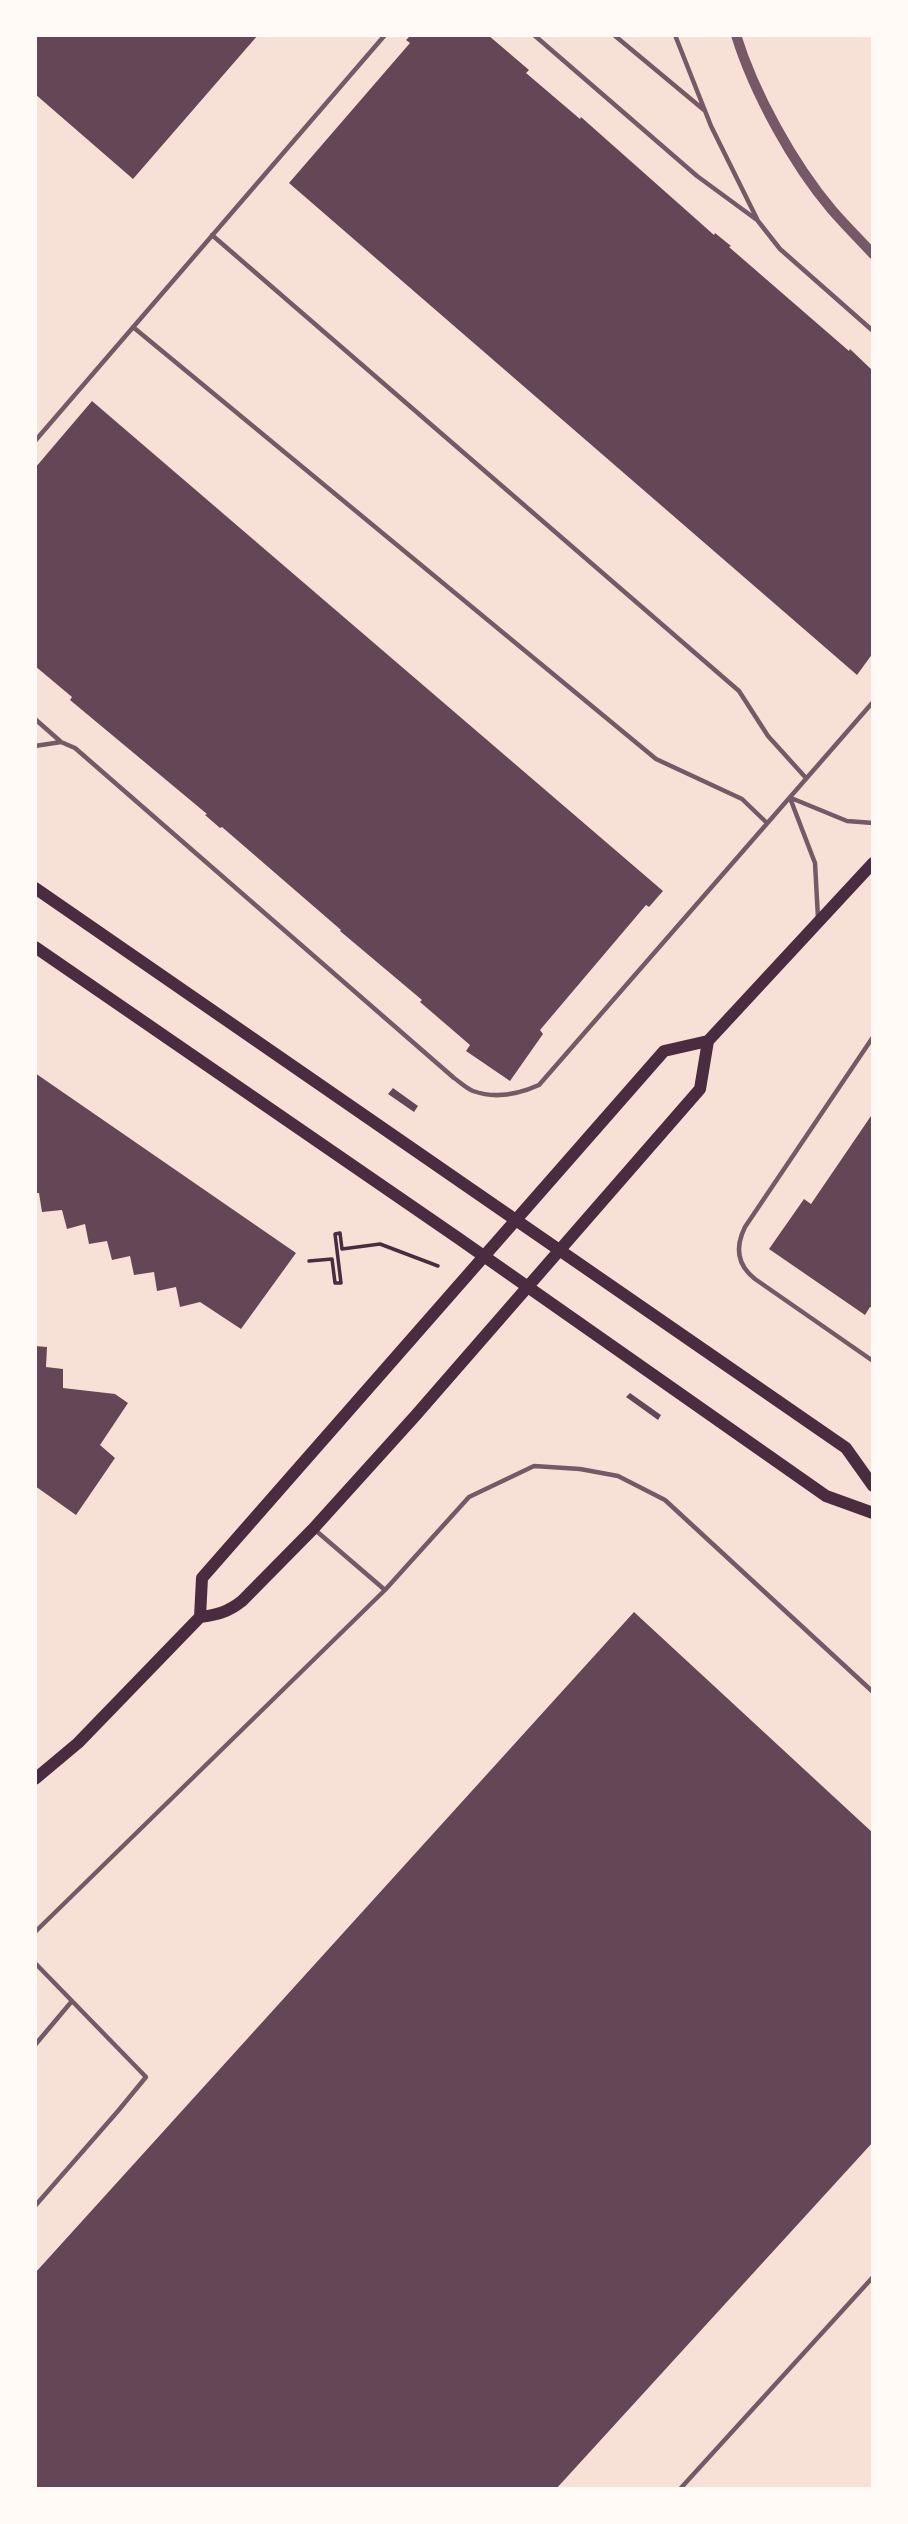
<!DOCTYPE html>
<html>
<head>
<meta charset="utf-8">
<style>
	body { margin:0 }
	#map { position:relative; width:908px; height:2524px; overflow:hidden; background:#f7e1d7; font-family:"Alegreya Sans",sans-serif }
	canvas { display:block }
	.frame { position:absolute; inset:0; border:37px solid #fffaf5; pointer-events:none }
</style>
</head>
<body>
<div id="map">
<canvas width="908" height="2524"></canvas>
<div class="frame"></div>
</div>
<script>
const context = document.querySelector('canvas').getContext('2d');
context.lineJoin = 'round';
function fillPath(path, color) { context.fillStyle = color; context.fill(path, 'evenodd'); }
function strokePath(path, color, width, dash) { context.strokeStyle = color; context.lineWidth = width; context.lineCap = dash ? 'butt' : 'round'; context.setLineDash(dash || []); context.stroke(path); }
const building = new Path2D(`
	M 35,35 L 258,35 L 133,179 L 35,94 Z
	M 411,35 L 488,35 L 529,70 L 526,73 L 580,119 L 581,117 L 714,235 L 715,233 L 731,246 L 729,247 L 849,351 L 850,349 L 873,371 L 873,653 L 857,675 L 289,183 L 410,43 L 406,40 Z
	M 92,401 L 663,891 L 649,907 L 646,905 L 540,1030 L 543,1034 L 510,1081 L 466,1051 L 470,1045 L 420,1002 L 422,1000 L 340,931 L 341,930 L 222,827 L 220,828 L 205,815 L 207,814 L 70,700 L 72,697 L 35,666 L 35,468 Z
	M 35,1073 L 296,1253 L 241,1329 L 200,1302 L 180,1307 L 176,1287 L 157,1291 L 154,1272 L 134,1275 L 130,1256 L 112,1260 L 107,1241 L 89,1244 L 85,1224 L 67,1229 L 62,1210 L 42,1212 L 39,1193 L 35,1193 Z
	M 393,1088 L 418,1106 L 414,1112 L 388,1094 Z
	M 873,1113 L 873,1308 L 870,1307 L 865,1315 L 769,1249 L 804,1199 L 811,1204 Z
	M 35,1346 L 47,1347 L 46,1367 L 63,1369 L 63,1388 L 115,1394 L 128,1403 L 100,1445 L 115,1458 L 76,1515 L 35,1486 Z
	M 630,1393 L 661,1415 L 658,1420 L 626,1397 Z
	M 634,1612 L 873,1833 L 873,2142 L 556,2489 L 35,2489 L 35,2273 Z`);
const path = new Path2D(`
	M 309,1261 L 332,1259 L 335,1283 L 341,1283 L 335,1234 L 340,1233 L 342,1249 L 380,1244 L 438,1266`);
const service = new Path2D(`
	M 534,35 L 697,176 L 757,220
	M 614,35 L 704,110
	M 675,35 L 711,126 L 758,221 L 780,249 L 873,331
	M 212,235 L 739,691 L 768,736 L 806,778
	M 133,327 L 656,759 L 742,799 L 767,823
	M 35,441 L 385,35
	M 35,719 L 60,741
	M 35,746 L 61,742 L 75,748 L 454,1078 C 460,1082 466,1088 473,1091 C 495,1099 519,1094 539,1085 L 873,702
	M 790,798 L 815,863 L 818,918
	M 791,798 L 847,821 L 873,823
	M 873,1037 L 745,1227 C 735,1247 737,1265 755,1279 L 873,1361
	M 314,1529 L 385,1590
	M 35,1932 L 385,1590 L 469,1497 L 534,1466 L 580,1469 L 618,1476 L 665,1500 L 873,1692
	M 35,1963 L 146,2077 L 118,2111 L 35,2206
	M 35,2045 L 72,2001
	M 680,2489 L 873,2277`);
const tertiary = new Path2D(`
	M 736,35 C 754,93 793,164 832,210 C 845,225 860,240 873,254`);
const secondary = new Path2D(`
	M 35,888 L 846,1448 L 873,1486
	M 35,947 L 458,1238 L 826,1496 L 873,1513
	M 200,1617 L 202,1578 L 664,1051 L 708,1041 L 873,863
	M 35,1779 L 78,1743 L 200,1617 C 217,1615 228,1612 242,1601 L 313,1529 L 416,1415 L 700,1089 L 708,1041`);
fillPath(building, '#644757');
strokePath(path, '#4a2c40', 3.5);
strokePath(service, '#755966', 4.5);
strokePath(tertiary, '#755966', 10);
strokePath(secondary, '#4a2c40', 12);
</script>
</body>
</html>
